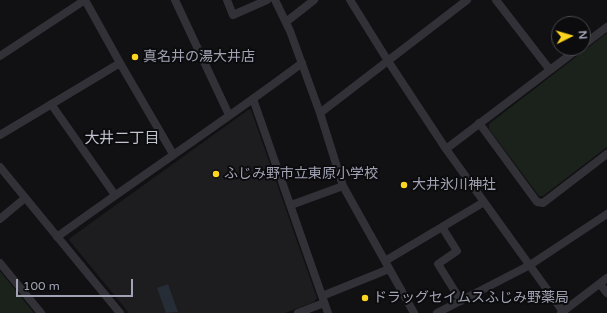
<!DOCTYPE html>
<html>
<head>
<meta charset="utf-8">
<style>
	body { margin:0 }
	#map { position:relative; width:607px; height:313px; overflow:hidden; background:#111012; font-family:"Varela Round",sans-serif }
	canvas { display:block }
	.north { position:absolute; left:551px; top:16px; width:40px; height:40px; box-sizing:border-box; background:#0c0b0d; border:1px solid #484850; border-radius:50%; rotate:85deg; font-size:11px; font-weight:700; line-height:16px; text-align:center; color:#a1a3b4 }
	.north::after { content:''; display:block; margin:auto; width:14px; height:18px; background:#fdd51e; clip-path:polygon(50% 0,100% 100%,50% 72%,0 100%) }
	.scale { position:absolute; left:16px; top:279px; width:117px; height:18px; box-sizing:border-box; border:2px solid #a1a3b4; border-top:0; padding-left:5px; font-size:12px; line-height:14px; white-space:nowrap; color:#a1a3b4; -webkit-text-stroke:3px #0c0b0d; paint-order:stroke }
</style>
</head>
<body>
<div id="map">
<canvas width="607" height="313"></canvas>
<div class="north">N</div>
<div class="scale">100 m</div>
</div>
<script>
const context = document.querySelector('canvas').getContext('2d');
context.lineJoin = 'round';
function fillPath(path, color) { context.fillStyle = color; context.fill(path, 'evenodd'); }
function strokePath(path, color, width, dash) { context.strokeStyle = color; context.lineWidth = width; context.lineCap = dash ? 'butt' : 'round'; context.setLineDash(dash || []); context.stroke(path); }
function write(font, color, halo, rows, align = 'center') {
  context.font = font + ' "Varela Round","Noto Sans JP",sans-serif'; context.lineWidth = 4; context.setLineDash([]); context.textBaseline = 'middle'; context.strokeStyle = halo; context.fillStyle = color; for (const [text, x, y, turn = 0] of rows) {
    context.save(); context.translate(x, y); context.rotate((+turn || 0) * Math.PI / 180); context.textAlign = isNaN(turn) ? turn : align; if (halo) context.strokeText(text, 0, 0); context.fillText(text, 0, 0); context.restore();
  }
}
const built = new Path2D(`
	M 248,110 L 251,110 L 317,298 L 314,302 L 285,313 L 129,313 L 69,240 L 70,238 Z`);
const green = new Path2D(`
	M 607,33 L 607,147 L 543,196 L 539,196 L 489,129 L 489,124 Z
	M 0,271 L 34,313 L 0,313 Z`);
const water = new Path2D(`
	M 168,284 L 178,312 L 166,313 L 157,288 Z`);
const minor = new Path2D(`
	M 85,0 L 120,63 L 173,154
	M 175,0 L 229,115
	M 227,0 L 233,15 L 267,0
	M 275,0 L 290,31 L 320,113 L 343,186 L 414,313
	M 350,0 L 388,61 L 446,149 L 564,313
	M 496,0 L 550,70
	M 286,22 L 314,0
	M 583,45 L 607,27
	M 0,56 L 85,0
	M 253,99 L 328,313
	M 51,104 L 115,195
	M 320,113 L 467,0
	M 479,123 L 537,202 L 543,203 L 607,154
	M 0,135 L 120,63
	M 446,149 L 579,48
	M 0,167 L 120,313
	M 291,205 L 343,186
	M 0,219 L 25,198
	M 442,227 L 457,251 L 438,264 L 461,301
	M 57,237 C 138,178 222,123 302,63
	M 385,261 L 484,202
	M 0,263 L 41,313
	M 600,284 L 607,293
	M 322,296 L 389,269
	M 298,313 L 324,303
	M 437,313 L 530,265 L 607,214
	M 561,313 L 607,278`);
const markers = [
	[135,57,4,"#fdd51e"],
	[216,174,4,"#fdd51e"],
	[404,185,4,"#fdd51e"],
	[365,298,4,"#fdd51e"]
];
const poiNames = [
	["真名井の湯大井店",143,57],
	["ふじみ野市立東原小学校",224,174],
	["大井氷川神社",412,185],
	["ドラッグセイムスふじみ野薬局",373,298]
];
const neighbourhoodNames = [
	["大井二丁目",122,139]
];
fillPath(built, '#1d1c1f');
fillPath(green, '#1b221c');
fillPath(water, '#262d36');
strokePath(minor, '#313137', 8);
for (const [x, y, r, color] of markers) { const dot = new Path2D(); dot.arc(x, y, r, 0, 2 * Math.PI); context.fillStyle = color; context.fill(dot); strokePath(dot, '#0c0b0d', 1.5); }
write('14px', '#a1a3b4', '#0c0b0d', poiNames, 'left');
write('15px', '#c2c3d0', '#0c0b0d', neighbourhoodNames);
</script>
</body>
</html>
